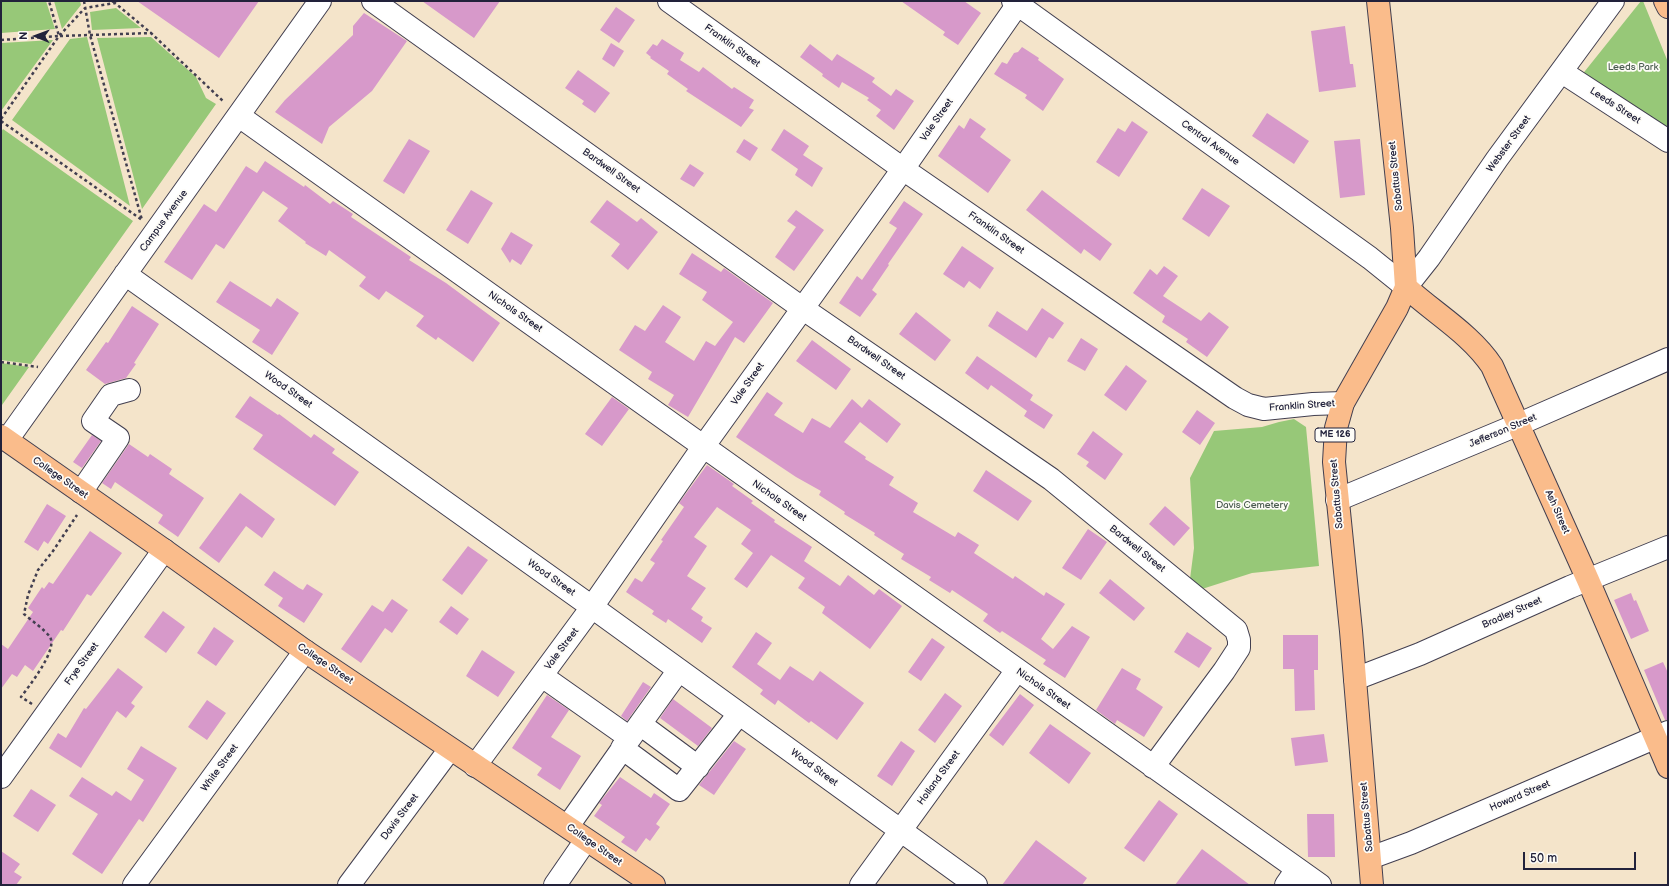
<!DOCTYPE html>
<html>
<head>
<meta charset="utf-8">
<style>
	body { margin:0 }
	#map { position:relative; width:1669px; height:886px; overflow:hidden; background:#f4e4ca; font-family:"Balsamiq Sans",sans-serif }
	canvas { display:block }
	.frame { position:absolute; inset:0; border:2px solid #22223b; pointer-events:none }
	.north { position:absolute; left:16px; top:16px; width:40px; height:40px; -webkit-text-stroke:3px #fdfcf7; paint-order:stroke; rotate:271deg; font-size:11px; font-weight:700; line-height:16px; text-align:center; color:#22223b }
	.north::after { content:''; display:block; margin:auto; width:14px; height:18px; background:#22223b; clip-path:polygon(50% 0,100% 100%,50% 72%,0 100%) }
	.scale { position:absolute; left:1523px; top:852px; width:113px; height:18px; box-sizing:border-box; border:2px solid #22223b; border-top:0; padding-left:5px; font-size:12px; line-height:14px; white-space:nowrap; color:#22223b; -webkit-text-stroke:3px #fdfcf7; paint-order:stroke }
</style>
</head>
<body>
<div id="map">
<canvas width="1669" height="886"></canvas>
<div class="frame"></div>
<div class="north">N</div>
<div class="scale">50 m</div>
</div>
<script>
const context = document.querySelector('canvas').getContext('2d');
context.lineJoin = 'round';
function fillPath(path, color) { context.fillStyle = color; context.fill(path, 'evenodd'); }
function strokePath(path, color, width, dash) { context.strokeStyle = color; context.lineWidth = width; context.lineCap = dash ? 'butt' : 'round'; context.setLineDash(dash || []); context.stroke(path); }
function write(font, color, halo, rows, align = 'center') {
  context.font = font + ' "Balsamiq Sans",sans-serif'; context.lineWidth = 3.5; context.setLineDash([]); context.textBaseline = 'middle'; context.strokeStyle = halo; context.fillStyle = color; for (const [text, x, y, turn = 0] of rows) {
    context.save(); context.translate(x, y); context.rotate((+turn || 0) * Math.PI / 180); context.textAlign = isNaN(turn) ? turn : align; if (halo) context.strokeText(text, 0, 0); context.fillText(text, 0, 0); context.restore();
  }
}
const green = new Path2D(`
	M 1,1 L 46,1 L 55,29 L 1,33 Z
	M 54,1 L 80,1 L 81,5 L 62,29 Z
	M 1641,1 L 1643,1 L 1668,62 L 1668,131 L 1581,76 Z
	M 116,8 L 141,28 L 92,30 L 90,12 Z
	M 87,37 L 130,206 L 12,120 L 70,39 Z
	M 151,37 L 196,77 L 206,98 L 216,104 L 142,209 L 97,38 Z
	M 53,40 L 1,111 L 1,43 Z
	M 3,129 L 133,221 L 31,364 L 1,360 L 1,132 Z
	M 1,363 L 29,367 L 2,405 L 1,403 Z
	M 1294,419 L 1306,427 L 1319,566 L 1252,573 L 1202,589 L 1190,579 L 1194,548 L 1190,478 L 1214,431 L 1262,427 L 1279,422 Z`);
const building = new Path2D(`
	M 137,1 L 259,1 L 219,58 Z
	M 422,1 L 500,1 L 474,38 Z
	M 901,1 L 964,1 L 981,13 L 958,45 L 943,35 L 945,32 Z
	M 616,7 L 635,20 L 619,43 L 600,30 Z
	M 364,13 L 407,41 L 372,91 L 329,127 L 322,144 L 275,112 L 285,100 L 353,35 L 353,26 Z
	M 1345,26 L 1350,64 L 1353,64 L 1356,87 L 1319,92 L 1311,31 Z
	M 662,39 L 684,53 L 680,60 L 699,72 L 703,67 L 732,89 L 734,87 L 754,100 L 749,108 L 754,110 L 741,127 L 686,91 L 688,89 L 667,74 L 669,71 L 650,58 L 651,57 L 646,53 L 653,44 L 657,46 Z
	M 611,43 L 624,51 L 614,67 L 602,59 Z
	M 810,44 L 832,61 L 837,54 L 875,78 L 872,82 L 891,96 L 896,89 L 914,101 L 894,130 L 876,116 L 881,110 L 867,100 L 869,98 L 842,82 L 839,88 L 822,76 L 823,74 L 800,57 Z
	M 1022,47 L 1039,58 L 1038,60 L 1064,79 L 1043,111 L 1025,98 L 1027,95 L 994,74 L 1002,62 L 1007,64 L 1014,53 L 1018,52 Z
	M 578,70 L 610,93 L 595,113 L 582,104 L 584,101 L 565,88 Z
	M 1267,113 L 1309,141 L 1294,164 L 1252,136 Z
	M 970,118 L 986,129 L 980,137 L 1011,160 L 988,193 L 938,156 L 959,125 L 964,129 Z
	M 1132,121 L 1148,132 L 1119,177 L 1096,162 L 1118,128 L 1125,132 Z
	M 784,129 L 809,146 L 803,155 L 823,168 L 812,187 L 795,175 L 798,169 L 771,150 Z
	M 409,139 L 430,151 L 404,194 L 383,181 Z
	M 744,139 L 758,148 L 750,161 L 736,152 Z
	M 1360,139 L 1365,195 L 1340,198 L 1334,141 Z
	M 265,161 L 304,187 L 305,185 L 330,204 L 333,201 L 353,214 L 351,217 L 411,257 L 409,260 L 446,283 L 500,323 L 473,362 L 438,337 L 436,340 L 416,326 L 424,316 L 386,291 L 379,300 L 359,286 L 366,277 L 329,250 L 326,256 L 305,243 L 306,242 L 278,221 L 288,208 L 263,191 L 224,249 L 216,244 L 192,280 L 164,262 L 204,204 L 216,212 L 246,166 L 257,173 Z
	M 690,164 L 704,173 L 694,187 L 680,179 Z
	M 1202,188 L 1230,206 L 1209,237 L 1182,219 Z
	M 471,190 L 493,203 L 468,244 L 446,230 Z
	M 1042,190 L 1112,244 L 1100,261 L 1084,249 L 1081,254 L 1026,210 Z
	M 607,200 L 637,222 L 641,218 L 658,232 L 628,270 L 611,256 L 620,244 L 590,222 Z
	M 904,201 L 923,214 L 888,264 L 889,265 L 872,290 L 877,294 L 860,317 L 839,303 L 857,276 L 862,280 L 888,242 L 897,228 L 889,223 Z
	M 796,210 L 824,230 L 794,271 L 775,257 L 796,227 L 787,221 Z
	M 511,232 L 533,245 L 521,265 L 512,259 L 510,263 L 501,249 Z
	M 962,246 L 994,268 L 980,289 L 969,281 L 964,288 L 943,274 Z
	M 692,253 L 721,272 L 724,268 L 773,303 L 744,343 L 735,337 L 688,417 L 668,405 L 674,395 L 648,379 L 652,372 L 619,350 L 635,325 L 645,331 L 663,305 L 681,317 L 665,342 L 694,361 L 706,341 L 715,346 L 733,322 L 702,300 L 707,292 L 679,274 Z
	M 1164,266 L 1178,276 L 1163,296 L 1201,321 L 1209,312 L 1229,327 L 1207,357 L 1186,342 L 1188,339 L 1162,322 L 1165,316 L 1133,293 L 1150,269 L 1157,275 Z
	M 230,281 L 271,307 L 277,298 L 299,313 L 272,355 L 252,342 L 260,330 L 216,302 Z
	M 132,306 L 159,324 L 134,363 L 136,364 L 126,378 L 105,384 L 86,370 L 106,342 L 108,343 Z
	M 1042,308 L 1064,323 L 1053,339 L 1049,337 L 1036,358 L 988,326 L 997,311 L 1027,331 Z
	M 916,312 L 951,340 L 935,361 L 899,334 Z
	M 1081,338 L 1098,349 L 1085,371 L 1067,361 Z
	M 812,340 L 851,369 L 836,390 L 796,361 Z
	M 977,356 L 1033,395 L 1030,400 L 1053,415 L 1044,429 L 1024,416 L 1027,411 L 991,385 L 988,390 L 965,373 Z
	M 1126,365 L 1147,381 L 1126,411 L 1104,395 Z
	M 767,392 L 783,403 L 774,415 L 803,433 L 812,418 L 830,428 L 852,399 L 862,408 L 869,399 L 901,424 L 887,443 L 860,422 L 844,442 L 866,457 L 865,459 L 894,477 L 889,485 L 918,503 L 913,512 L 955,537 L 958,532 L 979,545 L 974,553 L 1013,579 L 1015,576 L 1044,596 L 1046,592 L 1065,604 L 1041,639 L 1053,649 L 1072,626 L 1090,637 L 1065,678 L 1043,664 L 1046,660 L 1002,631 L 1000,633 L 983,621 L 988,614 L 952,590 L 950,593 L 929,580 L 931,577 L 901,559 L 904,554 L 874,535 L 875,533 L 844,514 L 845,512 L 819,495 L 821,491 L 796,477 L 736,437 Z
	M 250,396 L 278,415 L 279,414 L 311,438 L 314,434 L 335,449 L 332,453 L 359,472 L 335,506 L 253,449 L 263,435 L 235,417 Z
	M 612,397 L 629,409 L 602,446 L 585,434 Z
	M 1197,410 L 1215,423 L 1200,445 L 1182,432 Z
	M 1093,431 L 1123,454 L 1105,480 L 1086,466 L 1089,462 L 1077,454 Z
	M 92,435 L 101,441 L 82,468 L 73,462 Z
	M 129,444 L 148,457 L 150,454 L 172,469 L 169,474 L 204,498 L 178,537 L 158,523 L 163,515 L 115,482 L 111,489 L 102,483 Z
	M 707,465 L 734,484 L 732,486 L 753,501 L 751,503 L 775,520 L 774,522 L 812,547 L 804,561 L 840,586 L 848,575 L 874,595 L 879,589 L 902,606 L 870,649 L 822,613 L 825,607 L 798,588 L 805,578 L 771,555 L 747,588 L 734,579 L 753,553 L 741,544 L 751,530 L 717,507 L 694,537 L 707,546 L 687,576 L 706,588 L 691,609 L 703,617 L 701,621 L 712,628 L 702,643 L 668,619 L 666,623 L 652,614 L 654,611 L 626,592 L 635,578 L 642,582 L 655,563 L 650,560 L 663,541 L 661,540 L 684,507 L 679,503 Z
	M 986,470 L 1032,501 L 1018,521 L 973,491 Z
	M 240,493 L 275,519 L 262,538 L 246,526 L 219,563 L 199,548 Z
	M 47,504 L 66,516 L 48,544 L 44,541 L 38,551 L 24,542 Z
	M 1165,506 L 1190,528 L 1174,546 L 1149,524 Z
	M 1088,529 L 1107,542 L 1081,580 L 1062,568 Z
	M 90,531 L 122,553 L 91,596 L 87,594 L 63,631 L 61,630 L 33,671 L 25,665 L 17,677 L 12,674 L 1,689 L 1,644 L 8,649 L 33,612 L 28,608 L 42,587 L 44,589 L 49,582 L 53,584 Z
	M 468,546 L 488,560 L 462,595 L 442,580 Z
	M 274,571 L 299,588 L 303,590 L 307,584 L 323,594 L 304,623 L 278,606 L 283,598 L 264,585 Z
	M 1110,579 L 1145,608 L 1134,621 L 1099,593 Z
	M 1631,593 L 1634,601 L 1636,600 L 1649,631 L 1631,639 L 1614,600 Z
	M 392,599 L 408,610 L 392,633 L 385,628 L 361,663 L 341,649 L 372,605 L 383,612 Z
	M 451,606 L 469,619 L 457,635 L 439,622 Z
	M 163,611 L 185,627 L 166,653 L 144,637 Z
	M 214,627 L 234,641 L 216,666 L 197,653 Z
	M 756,632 L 772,643 L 757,664 L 780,680 L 790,666 L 813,681 L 820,671 L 864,703 L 837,740 L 811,721 L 809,723 L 778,700 L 775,705 L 760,694 L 763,690 L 732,667 Z
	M 1187,632 L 1212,648 L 1199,668 L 1174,652 Z
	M 1283,635 L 1318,635 L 1318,670 L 1314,670 L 1315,710 L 1295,711 L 1294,669 L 1283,669 Z
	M 932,638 L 945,647 L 921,681 L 908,672 Z
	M 482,650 L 515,672 L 498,697 L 466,676 Z
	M 1663,662 L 1668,673 L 1668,720 L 1665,720 L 1644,670 Z
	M 118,668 L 143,687 L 131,703 L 135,706 L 126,718 L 117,711 L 81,768 L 49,748 L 58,733 L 66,738 L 84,708 L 86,709 Z
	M 1122,668 L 1141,679 L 1136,689 L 1163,707 L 1144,737 L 1117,720 L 1115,724 L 1096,710 Z
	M 643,682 L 651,687 L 627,721 L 621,716 Z
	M 945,693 L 962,706 L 935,743 L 918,730 Z
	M 1020,694 L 1034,705 L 1003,746 L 989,735 Z
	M 547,695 L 569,710 L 551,737 L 581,756 L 560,790 L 537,775 L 542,768 L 512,748 Z
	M 673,699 L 712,728 L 698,746 L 660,718 Z
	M 207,700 L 226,713 L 207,740 L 188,727 Z
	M 1050,724 L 1091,753 L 1069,784 L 1029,753 Z
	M 1324,734 L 1328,762 L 1295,766 L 1291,738 Z
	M 734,741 L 746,749 L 714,795 L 699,785 Z
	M 901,741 L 915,751 L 892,786 L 877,776 Z
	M 141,746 L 177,768 L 143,822 L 139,819 L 102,874 L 72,854 L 98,814 L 69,796 L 82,777 L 112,796 L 116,791 L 131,801 L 144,780 L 127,769 Z
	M 620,777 L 651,798 L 654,793 L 670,804 L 656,824 L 660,827 L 650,841 L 646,838 L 636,852 L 621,842 L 625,837 L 594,816 L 602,805 L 599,803 Z
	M 31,789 L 56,805 L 38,832 L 13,816 Z
	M 1159,800 L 1178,814 L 1144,862 L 1124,848 Z
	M 1307,814 L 1334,814 L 1335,857 L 1308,857 Z
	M 1036,840 L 1087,878 L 1082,885 L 1002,885 Z
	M 1202,849 L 1250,885 L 1175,885 Z
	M 1,851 L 20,864 L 14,872 L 22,877 L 16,885 L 1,885 Z`);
const path = new Path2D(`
	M 84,1 L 90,35 L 142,220
	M 112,1 L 115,3 L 117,1
	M 60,36 L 151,33
	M 1,40 L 59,36 L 49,1
	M 1,119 L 59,36 L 85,8 L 115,3 L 151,33 L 224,102
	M 1,121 L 142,220
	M 1,362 L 38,367
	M 32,704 L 21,697 C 29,686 58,650 50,637 C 45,630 31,620 24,614 L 28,595 L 38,570 L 53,551 L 77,515`);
const minor = new Path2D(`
	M 373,1 L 802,308 L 1051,479 L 1236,630 L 1239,640 L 1239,648 L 1224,671 L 1153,767
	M 669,1 L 903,169 L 1235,398 L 1248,405 L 1264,409 L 1313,404 L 1343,403
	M 1013,1 L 1370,258 L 1406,287 L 1429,258 L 1497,159 L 1613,1
	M 1562,72 L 1668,141
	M 239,116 L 1320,885
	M 125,274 L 592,607 L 976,885
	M 7,440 L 320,1
	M 81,492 L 118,438 L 93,421 L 111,395 L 129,390
	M 1337,500 L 1517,425 L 1668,359
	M 542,676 L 630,738 L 568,826
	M 1355,679 L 1420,654 L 1570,587 L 1668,547
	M 640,724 L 698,767
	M 630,738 L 679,670
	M 622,748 L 679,790 L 739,714
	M 475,766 L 592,607 L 703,447 L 903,169 L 1020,1
	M 1,777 L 164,550
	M 1370,858 L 1411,843 L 1668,732
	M 134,885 L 305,651
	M 349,885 L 450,749
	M 555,885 L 586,840
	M 861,885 L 1017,670
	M 1286,885 L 1297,869`);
const major = new Path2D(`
	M 1665,1 L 1668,7
	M 1406,287 C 1434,313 1471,334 1492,366 L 1588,580 L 1668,767
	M 1,436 L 164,550 L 305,651 L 654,885
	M 1372,885 L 1351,631 L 1334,462 L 1336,428 L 1343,403 L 1397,308 L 1406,287 L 1402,228 L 1378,1`);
const shields = [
	[1335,435,40]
];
const shieldNames = [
	["ME 126",1335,435]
];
const streetNames = [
	["Franklin Street",732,46,36],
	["Leeds Street",1615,106,33],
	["Vale Street",937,120,-55],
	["Central Avenue",1210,143,36],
	["Webster Street",1509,144,-54],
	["Bardwell Street",611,171,36],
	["Sabattus Street",1396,176,-96],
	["Campus Avenue",164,221,-54],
	["Franklin Street",996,233,35],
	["Nichols Street",515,312,35],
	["Bardwell Street",876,358,35],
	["Vale Street",748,384,-55],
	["Wood Street",288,390,35],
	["Franklin Street",1302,406,-4],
	["Jefferson Street",1503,431,-23],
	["College Street",60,478,35],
	["Sabattus Street",1337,494,-95],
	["Nichols Street",779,501,35],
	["Ash Street",1557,512,66],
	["Bardwell Street",1137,549,39],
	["Wood Street",551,578,35],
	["Bradley Street",1512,613,-24],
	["Vale Street",562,649,-53],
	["Frye Street",82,664,-54],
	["College Street",325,664,34],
	["Nichols Street",1043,689,35],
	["White Street",220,768,-54],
	["Wood Street",814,768,36],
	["Holland Street",939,778,-54],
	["Howard Street",1520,796,-23],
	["Davis Street",400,817,-53],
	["Sabattus Street",1367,817,-95],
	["College Street",594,845,35]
];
const parkNames = [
	["Leeds Park",1633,67],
	["Davis Cemetery",1252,505]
];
fillPath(green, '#97c878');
fillPath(building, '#d799ca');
strokePath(minor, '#423f50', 24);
strokePath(major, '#423f50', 24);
strokePath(path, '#423f50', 2.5, [3, 3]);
strokePath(minor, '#fff', 22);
strokePath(major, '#fabc8b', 22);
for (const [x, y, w] of shields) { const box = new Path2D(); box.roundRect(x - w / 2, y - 7, w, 14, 3); context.fillStyle = '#fdfcf7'; context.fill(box); strokePath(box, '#22223b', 1); }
write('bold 9px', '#22223b', null, shieldNames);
write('10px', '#22223b', '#fdfcf7', streetNames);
write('10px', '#4b5c50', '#fdfcf7', parkNames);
</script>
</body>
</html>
